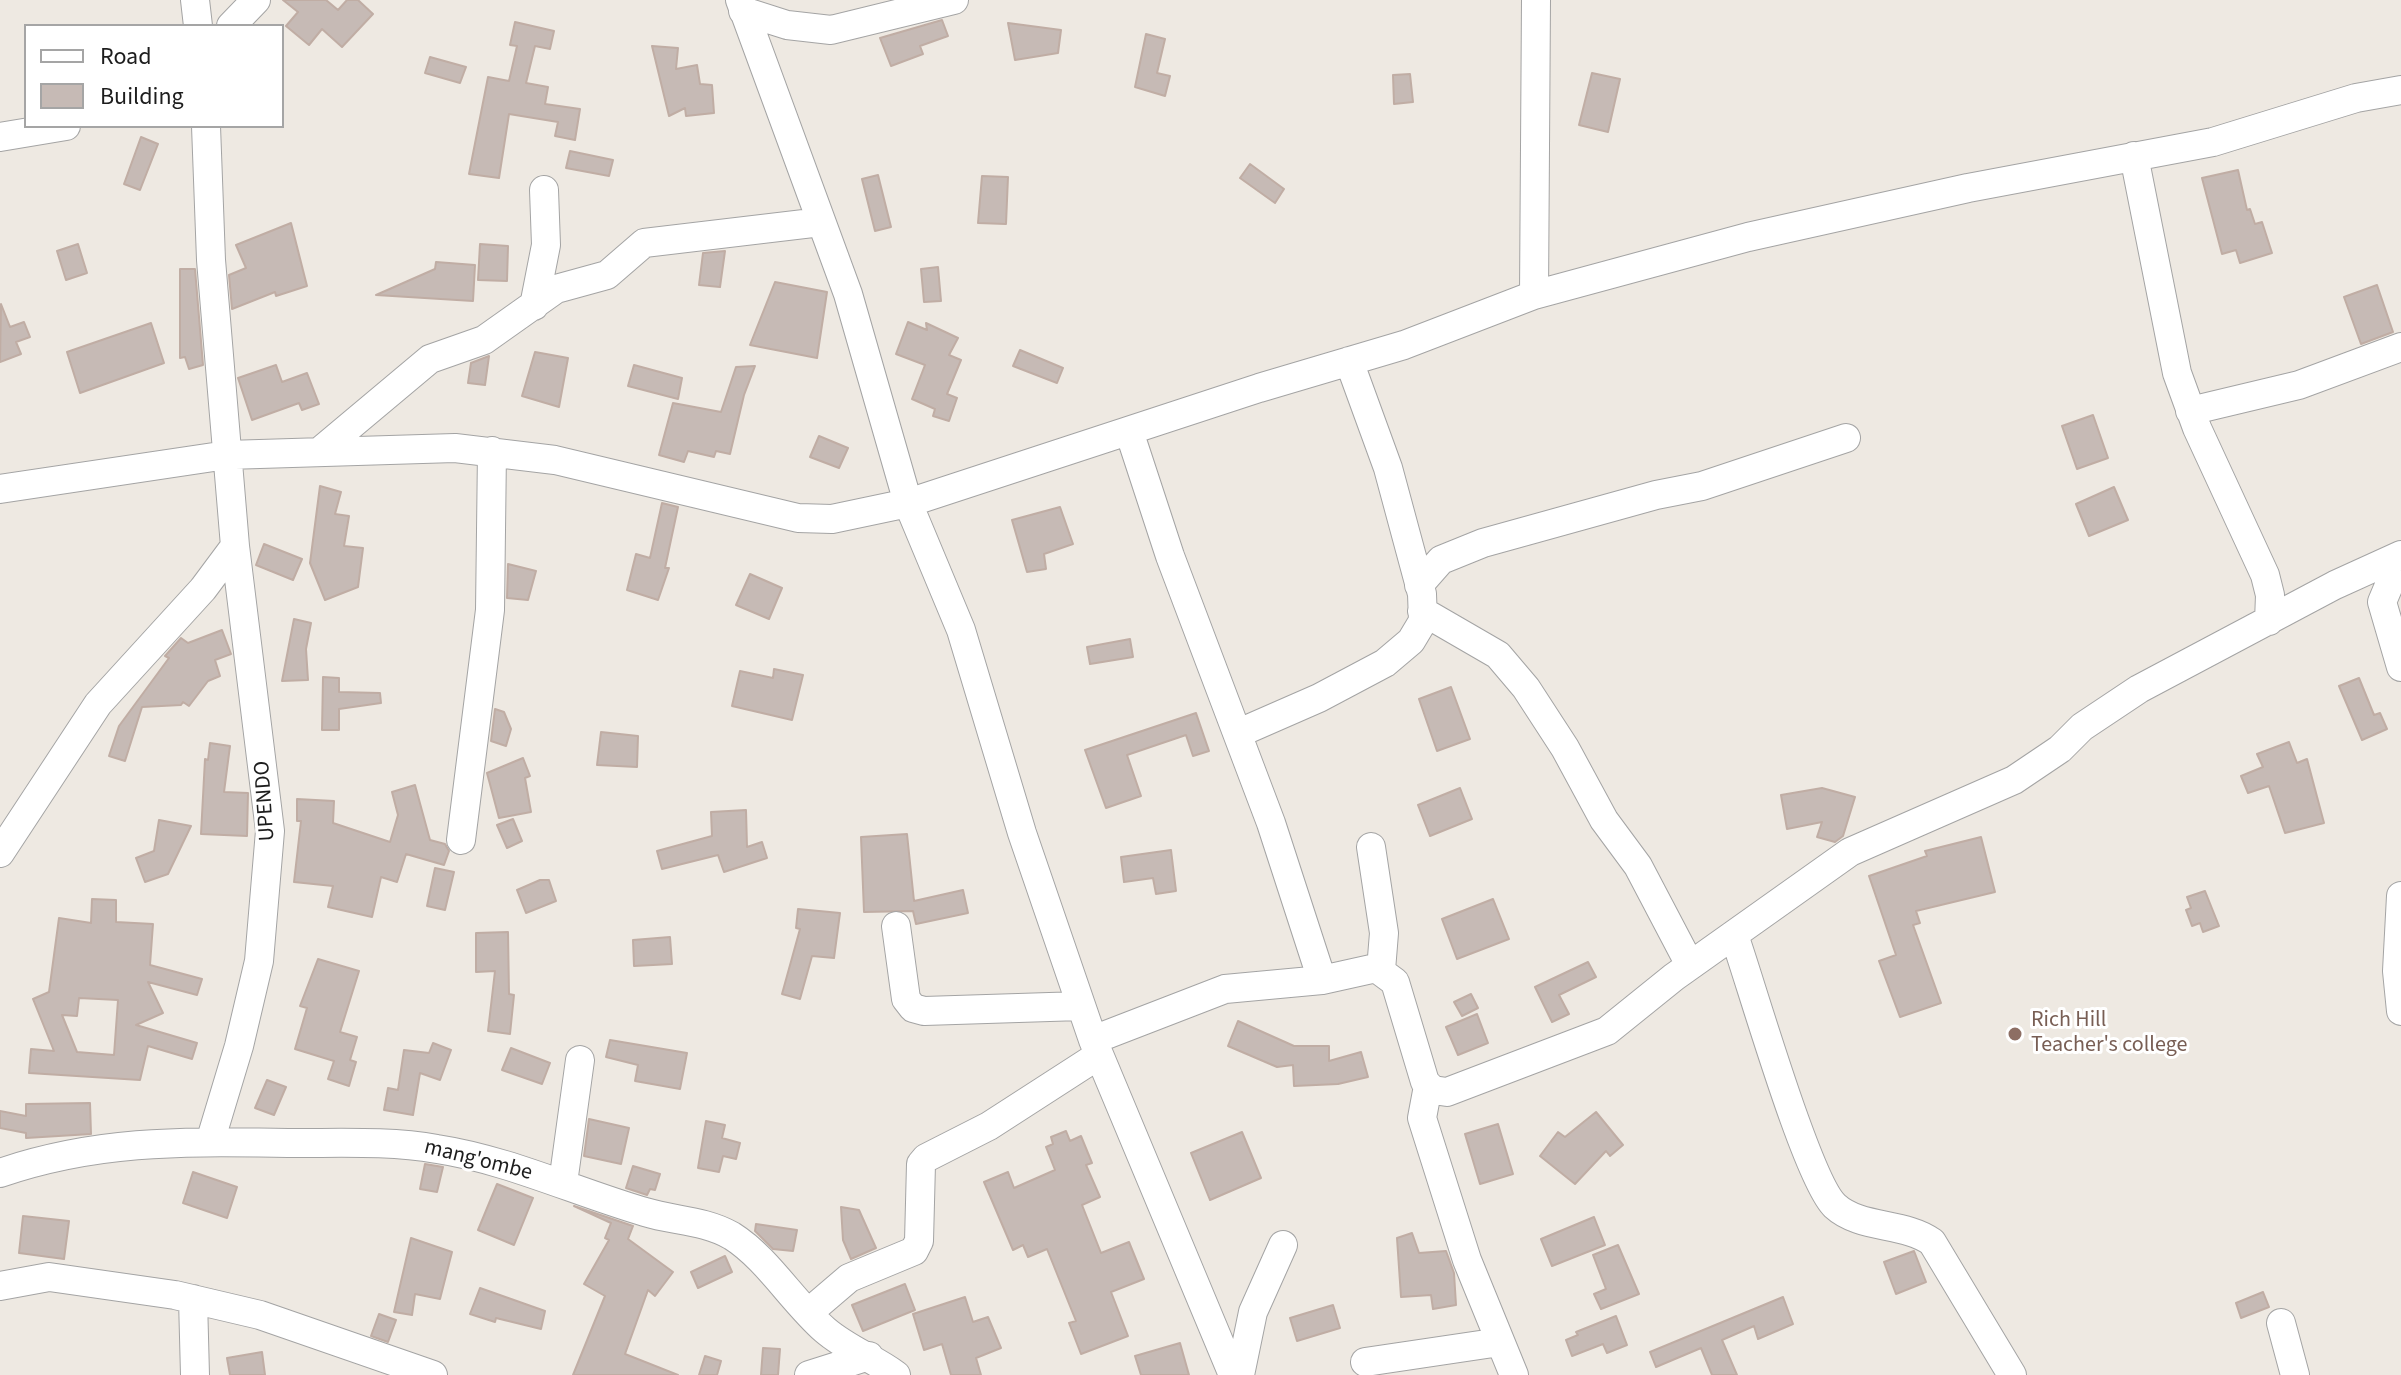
<!DOCTYPE html>
<html>
<head>
<meta charset="utf-8">
<style>
	body { margin:0 }
	#map { position:relative; width:2401px; height:1375px; overflow:hidden; background:#eee9e2; font-family:"Source Sans 3",sans-serif }
	canvas { display:block }
	.legend { position:absolute; left:24px; top:24px; width:260px; height:104px; box-sizing:border-box; background:#fff; border:2px solid #a5a5a5; margin:0; padding:10px 14px; list-style:none; font-size:24px; color:#1d1d1d }
	.legend li { display:flex; align-items:center; gap:16px; height:40px }
	.legend b { width:40px; border:2px solid #a5a5a5 }
</style>
</head>
<body>
<div id="map">
<canvas width="2401" height="1375"></canvas>
<ul class="legend">
<li><b style="height:10px;background:#fff"></b>Road</li>
<li><b style="height:22px;background:#c6bab5"></b>Building</li>
</ul>
</div>
<script>
const context = document.querySelector('canvas').getContext('2d');
context.lineJoin = 'round';
function fillPath(path, color) { context.fillStyle = color; context.fill(path, 'evenodd'); }
function strokePath(path, color, width, dash) { context.strokeStyle = color; context.lineWidth = width; context.lineCap = dash ? 'butt' : 'round'; context.setLineDash(dash || []); context.stroke(path); }
function write(font, color, halo, rows, align = 'center') {
  context.font = font + ' "Source Sans 3",sans-serif'; context.lineWidth = 6; context.setLineDash([]); context.textBaseline = 'middle'; context.strokeStyle = halo; context.fillStyle = color; for (const [text, x, y, turn = 0] of rows) {
    context.save(); context.translate(x, y); context.rotate((+turn || 0) * Math.PI / 180); context.textAlign = isNaN(turn) ? turn : align; if (halo) context.strokeText(text, 0, 0); context.fillText(text, 0, 0); context.restore();
  }
}
const building = new Path2D(`
	M 283,0 L 326,0 L 338,10 L 347,0 L 358,0 L 373,14 L 342,47 L 322,29 L 309,45 L 286,26 L 298,12 Z
	M 942,20 L 948,36 L 920,46 L 923,54 L 891,66 L 880,38 Z
	M 515,22 L 554,31 L 550,49 L 535,46 L 526,83 L 548,87 L 545,104 L 580,109 L 575,140 L 555,136 L 558,122 L 509,114 L 499,178 L 469,174 L 488,77 L 509,81 L 517,46 L 510,45 Z
	M 1008,23 L 1061,30 L 1058,53 L 1015,60 Z
	M 1146,34 L 1165,39 L 1157,73 L 1170,76 L 1165,96 L 1135,87 Z
	M 652,46 L 678,48 L 676,69 L 697,65 L 700,84 L 712,85 L 714,113 L 686,116 L 685,108 L 669,116 Z
	M 430,57 L 466,67 L 460,83 L 425,73 Z
	M 1592,73 L 1620,79 L 1608,132 L 1579,125 Z
	M 1410,74 L 1413,102 L 1394,104 L 1393,75 Z
	M 141,137 L 158,144 L 140,190 L 124,184 Z
	M 570,151 L 613,160 L 609,176 L 566,168 Z
	M 1250,164 L 1284,189 L 1275,203 L 1240,178 Z
	M 2238,170 L 2247,210 L 2250,209 L 2255,224 L 2262,222 L 2272,253 L 2240,263 L 2236,250 L 2222,254 L 2202,178 Z
	M 878,175 L 891,227 L 875,231 L 862,179 Z
	M 982,176 L 1008,177 L 1006,224 L 978,223 Z
	M 291,223 L 307,286 L 276,296 L 275,292 L 232,309 L 229,275 L 246,268 L 236,245 Z
	M 78,244 L 87,273 L 66,280 L 57,251 Z
	M 480,244 L 508,246 L 507,281 L 478,280 Z
	M 725,251 L 720,287 L 699,285 L 703,253 Z
	M 436,262 L 475,265 L 473,301 L 376,295 L 435,269 Z
	M 938,267 L 941,301 L 924,302 L 921,269 Z
	M 180,269 L 195,269 L 203,365 L 189,369 L 185,357 L 180,358 Z
	M 775,282 L 827,292 L 817,358 L 750,345 Z
	M 2377,285 L 2393,332 L 2361,344 L 2344,297 Z
	M 1,304 L 10,327 L 24,322 L 30,337 L 16,342 L 21,354 L 0,362 Z
	M 908,322 L 927,330 L 926,323 L 958,338 L 949,355 L 961,360 L 947,394 L 957,398 L 949,421 L 933,416 L 935,409 L 912,399 L 925,365 L 896,354 Z
	M 151,323 L 164,363 L 80,393 L 67,352 Z
	M 1020,350 L 1063,368 L 1057,383 L 1013,366 Z
	M 535,352 L 568,358 L 559,407 L 522,396 Z
	M 489,356 L 485,385 L 468,383 L 471,363 Z
	M 276,365 L 282,382 L 307,373 L 319,404 L 302,410 L 299,403 L 252,420 L 238,378 Z
	M 634,365 L 682,378 L 678,399 L 628,386 Z
	M 755,366 L 744,395 L 730,454 L 716,451 L 714,457 L 688,451 L 684,462 L 659,455 L 673,403 L 721,412 L 736,367 Z
	M 2093,415 L 2108,458 L 2077,469 L 2062,426 Z
	M 819,436 L 848,448 L 839,468 L 810,457 Z
	M 320,486 L 341,492 L 335,514 L 349,516 L 344,546 L 363,548 L 358,587 L 325,600 L 310,563 Z
	M 2114,487 L 2128,520 L 2089,536 L 2076,504 Z
	M 662,503 L 678,507 L 665,568 L 669,568 L 658,600 L 627,590 L 636,554 L 650,558 Z
	M 1060,507 L 1073,544 L 1044,554 L 1046,569 L 1027,572 L 1012,520 Z
	M 264,544 L 302,559 L 293,580 L 256,565 Z
	M 508,564 L 536,571 L 528,600 L 507,598 Z
	M 750,574 L 782,588 L 769,619 L 736,605 Z
	M 294,619 L 311,623 L 306,649 L 308,680 L 282,681 Z
	M 222,630 L 231,654 L 215,660 L 220,676 L 208,681 L 189,706 L 183,702 L 181,705 L 142,707 L 125,761 L 109,756 L 119,726 L 169,658 L 165,656 L 181,638 L 188,643 Z
	M 1130,639 L 1133,657 L 1090,664 L 1087,647 Z
	M 774,669 L 803,675 L 792,720 L 732,706 L 740,671 L 773,678 Z
	M 323,677 L 339,678 L 339,692 L 380,693 L 381,703 L 339,709 L 339,730 L 322,730 Z
	M 2359,678 L 2374,715 L 2380,713 L 2387,729 L 2362,740 L 2339,686 Z
	M 1451,687 L 1470,739 L 1437,751 L 1419,699 Z
	M 495,709 L 504,712 L 511,729 L 506,746 L 491,741 Z
	M 1196,713 L 1209,751 L 1193,756 L 1186,735 L 1127,755 L 1141,796 L 1106,808 L 1085,750 Z
	M 601,732 L 638,736 L 637,767 L 597,765 Z
	M 2289,742 L 2297,763 L 2307,759 L 2324,823 L 2285,833 L 2269,786 L 2248,793 L 2241,776 L 2263,767 L 2257,754 Z
	M 210,743 L 230,746 L 224,792 L 248,793 L 247,836 L 201,834 L 205,759 L 208,760 Z
	M 523,758 L 530,776 L 525,778 L 531,812 L 499,818 L 487,773 Z
	M 415,785 L 430,840 L 445,844 L 449,851 L 444,865 L 406,854 L 397,882 L 381,877 L 372,917 L 328,907 L 333,886 L 294,882 L 301,821 L 297,821 L 297,799 L 334,801 L 333,823 L 390,842 L 398,815 L 392,792 Z
	M 1460,788 L 1472,819 L 1430,836 L 1418,805 Z
	M 1822,788 L 1855,797 L 1843,836 L 1835,842 L 1817,837 L 1822,822 L 1787,829 L 1781,795 Z
	M 746,810 L 747,847 L 762,842 L 767,858 L 724,872 L 718,855 L 662,869 L 657,851 L 712,836 L 711,812 Z
	M 513,819 L 522,841 L 507,848 L 497,825 Z
	M 159,820 L 191,826 L 168,874 L 145,882 L 136,858 L 154,851 Z
	M 907,834 L 914,901 L 963,890 L 968,913 L 916,924 L 913,911 L 864,912 L 861,837 Z
	M 1981,837 L 1995,892 L 1916,911 L 1920,923 L 1913,925 L 1941,1003 L 1900,1017 L 1879,961 L 1896,955 L 1869,876 L 1927,856 L 1925,851 Z
	M 1171,850 L 1176,891 L 1156,894 L 1153,878 L 1124,882 L 1121,857 Z
	M 435,868 L 454,872 L 445,910 L 427,906 Z
	M 540,880 L 549,880 L 556,901 L 526,913 L 517,890 Z
	M 2205,891 L 2219,926 L 2203,932 L 2200,923 L 2192,926 L 2186,910 L 2191,908 L 2187,897 Z
	M 92,899 L 116,900 L 116,922 L 153,924 L 150,965 L 202,979 L 197,995 L 148,982 L 163,1013 L 136,1025 L 197,1043 L 192,1059 L 148,1046 L 140,1080 L 29,1073 L 31,1049 L 54,1051 L 33,999 L 49,992 L 59,918 L 91,923 ZM 79,998 L 118,1000 L 114,1055 L 77,1052 L 62,1015 L 77,1016 Z
	M 1493,899 L 1509,939 L 1457,959 L 1442,919 Z
	M 798,909 L 840,913 L 834,958 L 812,956 L 800,999 L 782,994 L 800,929 L 796,928 Z
	M 508,932 L 509,994 L 514,995 L 510,1034 L 488,1031 L 495,971 L 476,972 L 476,933 Z
	M 670,937 L 672,964 L 634,966 L 633,940 Z
	M 318,959 L 359,971 L 340,1032 L 357,1037 L 350,1060 L 356,1062 L 349,1086 L 328,1079 L 334,1061 L 295,1049 L 307,1008 L 300,1006 Z
	M 1588,962 L 1596,977 L 1559,995 L 1569,1014 L 1552,1022 L 1535,987 Z
	M 1471,994 L 1478,1008 L 1462,1016 L 1454,1002 Z
	M 1477,1014 L 1488,1043 L 1458,1055 L 1446,1027 Z
	M 1238,1021 L 1294,1046 L 1329,1046 L 1329,1061 L 1361,1052 L 1368,1077 L 1338,1084 L 1294,1086 L 1293,1065 L 1277,1067 L 1228,1046 Z
	M 610,1040 L 687,1053 L 680,1089 L 635,1081 L 638,1065 L 606,1057 Z
	M 433,1043 L 451,1050 L 440,1080 L 420,1073 L 413,1115 L 384,1110 L 388,1088 L 398,1090 L 404,1050 L 429,1053 Z
	M 511,1048 L 550,1063 L 542,1084 L 502,1070 Z
	M 267,1080 L 286,1087 L 274,1115 L 255,1108 Z
	M 90,1103 L 91,1134 L 26,1138 L 26,1133 L 0,1128 L 0,1111 L 26,1116 L 26,1104 Z
	M 1596,1112 L 1623,1145 L 1610,1156 L 1606,1151 L 1575,1184 L 1540,1156 L 1558,1132 L 1565,1137 Z
	M 589,1119 L 629,1128 L 621,1164 L 584,1156 Z
	M 706,1121 L 725,1125 L 722,1138 L 740,1143 L 736,1159 L 723,1156 L 719,1172 L 698,1168 Z
	M 1498,1124 L 1513,1174 L 1480,1184 L 1465,1134 Z
	M 1066,1131 L 1070,1141 L 1081,1136 L 1092,1163 L 1086,1165 L 1100,1197 L 1082,1205 L 1101,1253 L 1129,1242 L 1144,1279 L 1111,1292 L 1128,1336 L 1081,1354 L 1069,1323 L 1076,1321 L 1047,1249 L 1028,1257 L 1023,1245 L 1013,1250 L 984,1182 L 1008,1172 L 1014,1188 L 1055,1170 L 1046,1147 L 1053,1144 L 1051,1137 Z
	M 1242,1132 L 1261,1178 L 1210,1200 L 1191,1153 Z
	M 425,1164 L 443,1167 L 437,1192 L 420,1189 Z
	M 633,1166 L 660,1174 L 655,1190 L 650,1189 L 647,1195 L 626,1188 Z
	M 193,1172 L 237,1187 L 227,1218 L 183,1203 Z
	M 497,1184 L 533,1198 L 514,1245 L 478,1230 Z
	M 574,1206 L 633,1226 L 628,1239 L 673,1272 L 655,1296 L 648,1290 L 625,1354 L 678,1375 L 573,1375 L 605,1296 L 584,1284 L 609,1240 L 605,1238 L 611,1223 Z
	M 841,1207 L 859,1210 L 876,1248 L 851,1259 L 843,1240 Z
	M 23,1216 L 69,1221 L 64,1259 L 19,1253 Z
	M 1594,1217 L 1605,1245 L 1552,1266 L 1541,1239 Z
	M 756,1224 L 797,1230 L 793,1251 L 773,1249 L 755,1231 Z
	M 1412,1233 L 1419,1253 L 1446,1251 L 1454,1273 L 1456,1305 L 1433,1309 L 1431,1295 L 1401,1297 L 1397,1238 Z
	M 411,1238 L 452,1252 L 440,1299 L 415,1294 L 412,1315 L 394,1312 Z
	M 1618,1245 L 1639,1294 L 1601,1309 L 1594,1294 L 1606,1289 L 1593,1255 Z
	M 1914,1251 L 1926,1282 L 1896,1294 L 1884,1262 Z
	M 725,1256 L 732,1272 L 698,1288 L 691,1272 Z
	M 905,1284 L 915,1310 L 863,1331 L 852,1305 Z
	M 480,1288 L 545,1311 L 541,1329 L 496,1318 L 495,1322 L 470,1314 Z
	M 2263,1292 L 2269,1307 L 2241,1318 L 2236,1303 Z
	M 965,1297 L 973,1322 L 988,1317 L 1001,1348 L 976,1358 L 981,1375 L 951,1375 L 942,1344 L 924,1350 L 913,1314 Z
	M 1783,1297 L 1793,1324 L 1758,1339 L 1754,1326 L 1722,1340 L 1737,1375 L 1712,1375 L 1701,1348 L 1656,1367 L 1650,1352 Z
	M 1333,1305 L 1340,1328 L 1297,1341 L 1290,1318 Z
	M 379,1314 L 396,1320 L 388,1342 L 371,1336 Z
	M 1616,1316 L 1627,1345 L 1607,1353 L 1603,1344 L 1572,1356 L 1566,1340 L 1578,1335 L 1576,1332 Z
	M 1180,1343 L 1189,1375 L 1141,1375 L 1135,1356 Z
	M 763,1348 L 780,1349 L 778,1375 L 761,1375 Z
	M 262,1352 L 265,1375 L 230,1375 L 227,1358 Z
	M 705,1356 L 721,1361 L 717,1375 L 699,1375 Z`);
const minor = new Path2D(`
	M 195,0 L 198,26
	M 740,0 L 848,294 L 908,503 L 961,630 L 1022,833 L 1093,1040 L 1233,1375
	M 743,11 L 787,25 L 831,30 L 954,0
	M 231,26 L 256,0
	M 206,126 L 211,260 L 235,546 L 270,831 L 259,961 L 239,1046 L 210,1142
	M 0,137 L 66,126
	M 2134,156 L 2177,373 L 2197,428 L 2265,575 L 2270,595 L 2269,621
	M 1534,295 L 1536,0
	M 534,306 L 546,245 L 544,190
	M 2190,411 L 2299,385 L 2401,347
	M 1129,431 L 1170,556 L 1271,823 L 1322,980
	M 319,452 L 430,359 L 484,340 L 556,289 L 607,275 L 644,243 L 821,222
	M 0,489 L 227,455 L 455,448 L 555,460 L 798,518 L 832,519 L 908,503 L 1259,388 L 1404,345 L 1534,295 L 1748,237 L 1968,188 L 2213,142 L 2356,98 L 2401,90
	M 2401,557 L 2382,602 L 2401,667
	M 1419,585 L 1441,560 L 1483,543 L 1656,495 L 1702,486 L 1846,438
	M 1422,611 L 1498,655 L 1526,688 L 1565,748 L 1604,820 L 1638,866 L 1690,965
	M 1239,733 L 1319,698 L 1385,663 L 1411,641 L 1423,621 L 1422,594 L 1388,468 L 1349,361
	M 461,840 L 490,610 L 492,451
	M 1371,847 L 1384,933 L 1381,970
	M 0,853 L 98,704 L 203,589 L 235,546
	M 2401,896 L 2397,971 L 2401,1011
	M 896,926 L 906,999 L 913,1008 L 924,1011 L 1081,1006
	M 1734,935 C 1751,983 1807,1180 1835,1206 C 1860,1229 1904,1222 1932,1242 L 2012,1375
	M 1093,1040 L 1225,989 L 1322,980 L 1376,968 L 1395,982 L 1425,1082 L 1433,1090 L 1447,1092 L 1607,1031 L 1674,977 L 1850,852 L 2014,780 L 2060,749 L 2082,727 L 2139,689 L 2335,585 L 2401,555
	M 1428,1086 L 1422,1118 L 1467,1260 L 1514,1375
	M 0,1173 C 103,1138 192,1142 298,1143 C 344,1143 392,1141 437,1149 C 509,1160 576,1192 645,1212 C 674,1221 704,1220 732,1236 C 767,1258 793,1302 825,1330 C 847,1349 873,1358 896,1375
	M 563,1183 L 580,1060
	M 0,1286 L 49,1277 L 175,1295 L 260,1315 L 433,1375
	M 193,1299 L 195,1375
	M 808,1313 L 849,1278 L 914,1251 L 919,1241 L 921,1164 L 926,1158 L 989,1126 L 1099,1055
	M 2281,1323 L 2295,1375
	M 1365,1362 L 1500,1342
	M 809,1375 L 869,1356
	M 1240,1375 L 1253,1312 L 1283,1245`);
const markers = [
	[2015,1034,8,"#8d6e63"]
];
const streetNames = [
	["UPENDO",266,801,-94],
	["mang'ombe",478,1161,14]
];
const educationNames = [
	["Rich Hill",2031,1021],
	["Teacher's college",2031,1046]
];
fillPath(building, '#c6bab5');
strokePath(building, '#c0ada4', 2);
strokePath(minor, '#a4a4a4', 30);
strokePath(minor, '#fff', 28);
for (const [x, y, r, color] of markers) { const dot = new Path2D(); dot.arc(x, y, r, 0, 2 * Math.PI); context.fillStyle = color; context.fill(dot); strokePath(dot, '#fff', 3); }
write('22px', '#1d1d1d', '#fff', streetNames);
write('22px', '#785e54', '#fff', educationNames, 'left');
</script>
</body>
</html>
